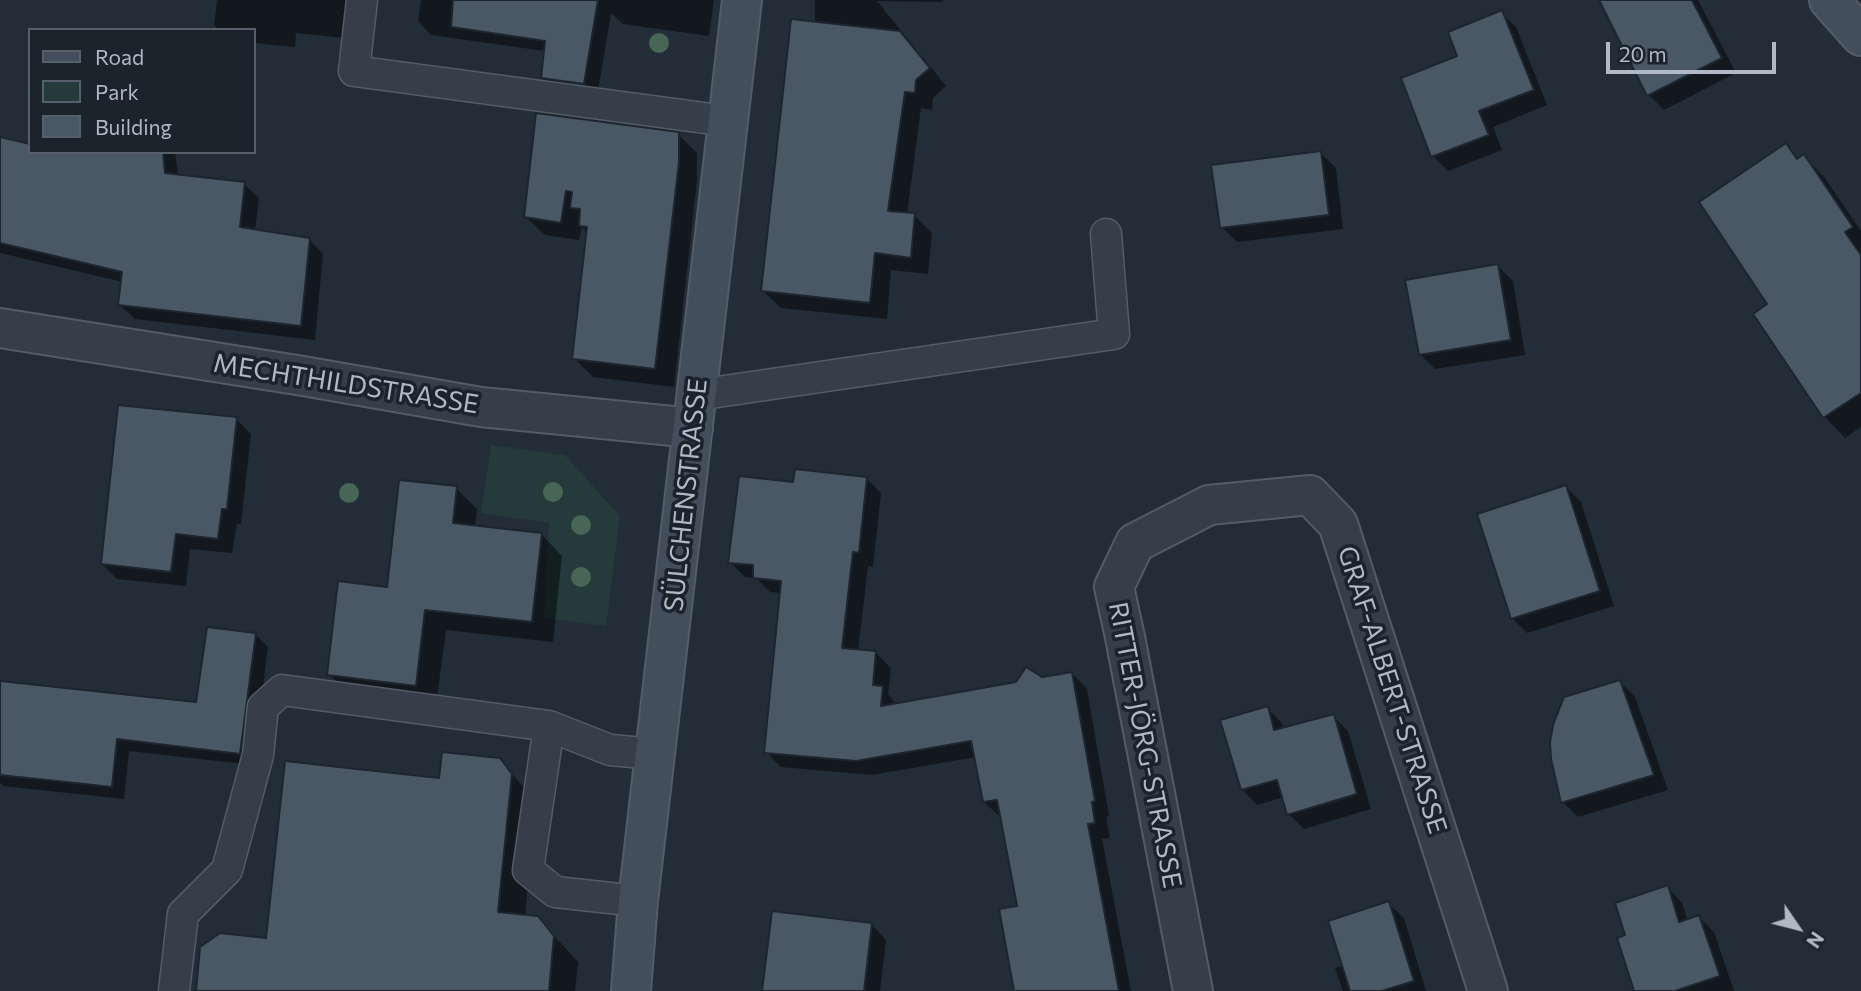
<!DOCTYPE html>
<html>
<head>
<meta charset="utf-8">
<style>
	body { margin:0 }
	#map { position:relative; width:1861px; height:991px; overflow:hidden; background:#222d38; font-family:Commissioner,sans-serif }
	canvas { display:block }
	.legend { position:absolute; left:28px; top:28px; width:228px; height:126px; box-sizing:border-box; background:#1b232d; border:2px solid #575f6a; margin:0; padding:9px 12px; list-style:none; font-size:21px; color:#b0b9c5 }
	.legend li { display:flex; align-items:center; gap:14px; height:35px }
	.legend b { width:35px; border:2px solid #575f6a }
	.north { position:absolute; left:1763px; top:893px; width:70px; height:70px; -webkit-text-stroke:5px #1b232d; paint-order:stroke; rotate:125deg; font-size:19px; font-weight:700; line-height:28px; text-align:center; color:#b0b9c5 }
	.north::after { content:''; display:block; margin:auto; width:24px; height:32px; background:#b0b9c5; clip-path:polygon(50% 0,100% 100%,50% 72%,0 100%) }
	.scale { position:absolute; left:1606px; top:42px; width:170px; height:32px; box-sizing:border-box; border:4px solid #b0b9c5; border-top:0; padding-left:9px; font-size:21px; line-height:24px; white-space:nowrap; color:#b0b9c5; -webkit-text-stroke:5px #1b232d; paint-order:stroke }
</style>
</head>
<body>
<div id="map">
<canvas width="1861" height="991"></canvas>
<ul class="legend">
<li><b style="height:9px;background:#434e5c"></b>Road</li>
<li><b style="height:19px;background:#253a3a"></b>Park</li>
<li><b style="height:19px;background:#4a5764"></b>Building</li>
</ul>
<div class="north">N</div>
<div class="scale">20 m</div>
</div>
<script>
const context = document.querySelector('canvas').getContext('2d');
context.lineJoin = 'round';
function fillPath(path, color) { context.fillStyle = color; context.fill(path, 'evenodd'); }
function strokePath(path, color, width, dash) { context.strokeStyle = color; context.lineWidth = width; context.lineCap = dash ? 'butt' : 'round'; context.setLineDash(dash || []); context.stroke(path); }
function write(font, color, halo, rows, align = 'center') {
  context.font = font + ' Commissioner,sans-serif'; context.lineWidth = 7; context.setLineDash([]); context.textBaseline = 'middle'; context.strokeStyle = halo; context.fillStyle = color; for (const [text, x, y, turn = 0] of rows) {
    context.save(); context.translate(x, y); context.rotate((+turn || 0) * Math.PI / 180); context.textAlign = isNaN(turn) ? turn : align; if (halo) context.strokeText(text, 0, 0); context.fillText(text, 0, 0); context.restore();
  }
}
const green = new Path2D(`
	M 491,445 L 565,455 L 620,516 L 606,626 L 544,618 L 549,523 L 481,513 Z`);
const shadow = new Path2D(`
	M 217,0 L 349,0 L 345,38 L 296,33 L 295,47 L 254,43 L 254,30 L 219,30 L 214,25 Z
	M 421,0 L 714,0 L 709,36 L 623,24 L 611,13 L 597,97 L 556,91 L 542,78 L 545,51 L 431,35 L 418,21 Z
	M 815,0 L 943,0 L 943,2 L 877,1 L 946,86 L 933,98 L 932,110 L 921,108 L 907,214 L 914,215 L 932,233 L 928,274 L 891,270 L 887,319 L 781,308 L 763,291 L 815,23 Z
	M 1601,0 L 1698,0 L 1736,73 L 1664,110 L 1649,95 Z
	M 1501,12 L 1516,27 L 1547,105 L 1493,127 L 1502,150 L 1448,171 L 1433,156 L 1459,57 Z
	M 538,115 L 678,134 L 697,153 L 697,181 L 674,387 L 593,377 L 574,358 L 588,234 L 582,227 L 579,240 L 545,235 L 526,217 Z
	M 0,139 L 30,152 L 175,152 L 178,176 L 244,184 L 259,198 L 255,231 L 309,239 L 323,254 L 315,340 L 135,319 L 120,305 L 123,282 L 0,253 Z
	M 1786,146 L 1799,159 L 1804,156 L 1824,177 L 1861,231 L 1861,427 L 1845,438 L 1825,417 L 1769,305 Z
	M 1321,153 L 1336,168 L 1343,229 L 1237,242 L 1222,227 Z
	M 1498,266 L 1513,281 L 1525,355 L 1435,369 L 1420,354 Z
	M 236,419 L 251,434 L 241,524 L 237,524 L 232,553 L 190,549 L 186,586 L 117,579 L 102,564 Z
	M 866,478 L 881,493 L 873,567 L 868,566 L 858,651 L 876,653 L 891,668 L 888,694 L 897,705 L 1072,673 L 1087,689 L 1109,816 L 1106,817 L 1110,838 L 1102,839 L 1131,991 L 1016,991 L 1019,907 L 1002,816 L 1000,817 L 984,802 L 976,757 L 872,775 L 781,767 L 766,752 L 781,593 L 770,592 L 756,578 L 745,577 L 730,562 L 795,484 Z
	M 1566,487 L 1581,502 L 1614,606 L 1527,633 L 1512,618 Z
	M 456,488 L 477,509 L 475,527 L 542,535 L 562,556 L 553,642 L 446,630 L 436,706 L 350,695 L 329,674 Z
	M 255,634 L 268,647 L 253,765 L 129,751 L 124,799 L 3,786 L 0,783 L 0,683 L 197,704 Z
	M 1620,682 L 1635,697 L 1668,790 L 1578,817 L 1563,802 Z
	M 1267,708 L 1282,723 L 1284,730 L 1333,716 L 1348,731 L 1371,809 L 1304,829 L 1289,814 L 1284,797 L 1257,805 L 1242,789 Z
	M 499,760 L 536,800 L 525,916 L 537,917 L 578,962 L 575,991 L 198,991 L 268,939 L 441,780 Z
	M 1667,887 L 1682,903 L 1688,921 L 1699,917 L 1714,932 L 1734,991 L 1636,991 L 1627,936 Z
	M 1388,903 L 1404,918 L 1426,991 L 1343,991 L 1335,968 L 1344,965 Z
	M 871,924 L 886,940 L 880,991 L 764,991 Z`);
const building = new Path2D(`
	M 453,0 L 598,0 L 584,84 L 541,78 L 545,41 L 451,27 Z
	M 1599,0 L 1692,0 L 1722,58 L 1647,96 Z
	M 1502,10 L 1534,90 L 1479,111 L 1489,135 L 1431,157 L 1401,78 L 1457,56 L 1448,32 Z
	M 791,19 L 900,31 L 930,68 L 916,80 L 915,93 L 905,92 L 888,211 L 915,213 L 911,258 L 875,253 L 870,303 L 761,291 Z
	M 536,113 L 679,132 L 679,162 L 655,369 L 572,359 L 587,227 L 579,226 L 580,209 L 570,208 L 572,192 L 566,191 L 561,223 L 524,217 Z
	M 0,137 L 30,144 L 30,152 L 163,152 L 165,173 L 245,182 L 240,227 L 310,238 L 301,326 L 118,305 L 122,272 L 0,243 Z
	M 1786,143 L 1797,159 L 1804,154 L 1853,227 L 1845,232 L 1861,255 L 1861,393 L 1823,418 L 1753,314 L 1767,304 L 1699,202 Z
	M 1321,151 L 1329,215 L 1220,228 L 1211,165 Z
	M 1498,264 L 1511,340 L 1419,355 L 1405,280 Z
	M 118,405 L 237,417 L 227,509 L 222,509 L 218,539 L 176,534 L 171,572 L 101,564 Z
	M 795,469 L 867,477 L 859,553 L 853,552 L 842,648 L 876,651 L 873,685 L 883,686 L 881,706 L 1016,682 L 1026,667 L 1042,677 L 1072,672 L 1095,801 L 1092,802 L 1095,823 L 1088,824 L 1119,991 L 1014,991 L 999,909 L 1017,906 L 997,800 L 983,802 L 971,741 L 856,761 L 764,753 L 781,581 L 753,578 L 753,565 L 728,563 L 739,476 L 793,482 Z
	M 399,480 L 457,486 L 453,523 L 542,533 L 532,622 L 425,610 L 416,686 L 327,675 L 338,581 L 387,587 Z
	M 1566,485 L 1600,591 L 1511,619 L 1477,514 Z
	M 207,627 L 256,633 L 240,754 L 117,739 L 112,787 L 0,775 L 0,681 L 196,702 Z
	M 1620,680 L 1654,775 L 1561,803 L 1551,759 L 1550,742 L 1553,725 L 1564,697 Z
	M 1268,706 L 1274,730 L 1334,714 L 1357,794 L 1287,815 L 1277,780 L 1241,790 L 1220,720 Z
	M 442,752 L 500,758 L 512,774 L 498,912 L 538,916 L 554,936 L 549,991 L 196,991 L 200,947 L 220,933 L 266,938 L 285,761 L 439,778 Z
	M 1668,885 L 1679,922 L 1699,915 L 1720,976 L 1675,991 L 1634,991 L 1617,938 L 1625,935 L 1615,903 Z
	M 1389,901 L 1414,981 L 1382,991 L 1350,991 L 1328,921 Z
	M 772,911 L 872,923 L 864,991 L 762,991 Z`);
const lane = new Path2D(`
	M 362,0 L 354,71 L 727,121
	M 697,395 L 1114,334 L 1106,234
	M 549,726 L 528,870 L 555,892 L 638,901
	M 174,991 L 183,914 L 227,870 L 258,755 L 263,707 L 282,690 L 549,726 L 610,750 L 655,754`);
const street = new Path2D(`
	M 0,328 L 303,376 L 481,407 L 693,428
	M 1193,991 L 1125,637 L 1114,587 L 1135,543 L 1209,505 L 1310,495 L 1338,524 L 1488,991`);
const secondary = new Path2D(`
	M 1829,0 L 1861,36
	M 631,991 L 638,901 L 742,0`);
const trees = [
	[659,43],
	[553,492],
	[349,493],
	[581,525],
	[581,577]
];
const streetNames = [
	["MECHTHILDSTRASSE",346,384,9],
	["SÜLCHENSTRASSE",686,495,-84],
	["GRAF-ALBERT-STRASSE",1392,690,72],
	["RITTER-JÖRG-STRASSE",1145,745,79]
];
fillPath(green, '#253a3a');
fillPath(shadow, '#0007');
fillPath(building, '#4a5764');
strokePath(building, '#1d252f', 2);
strokePath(lane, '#535c67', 33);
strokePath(street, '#535c67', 42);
strokePath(secondary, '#535c67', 42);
strokePath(lane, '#353e49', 30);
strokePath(street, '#353e49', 38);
strokePath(secondary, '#434e5c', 38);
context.fillStyle = '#486656';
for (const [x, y] of trees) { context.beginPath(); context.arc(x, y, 10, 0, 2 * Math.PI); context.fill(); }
write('26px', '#b0b9c5', '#1b232d', streetNames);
</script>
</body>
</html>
